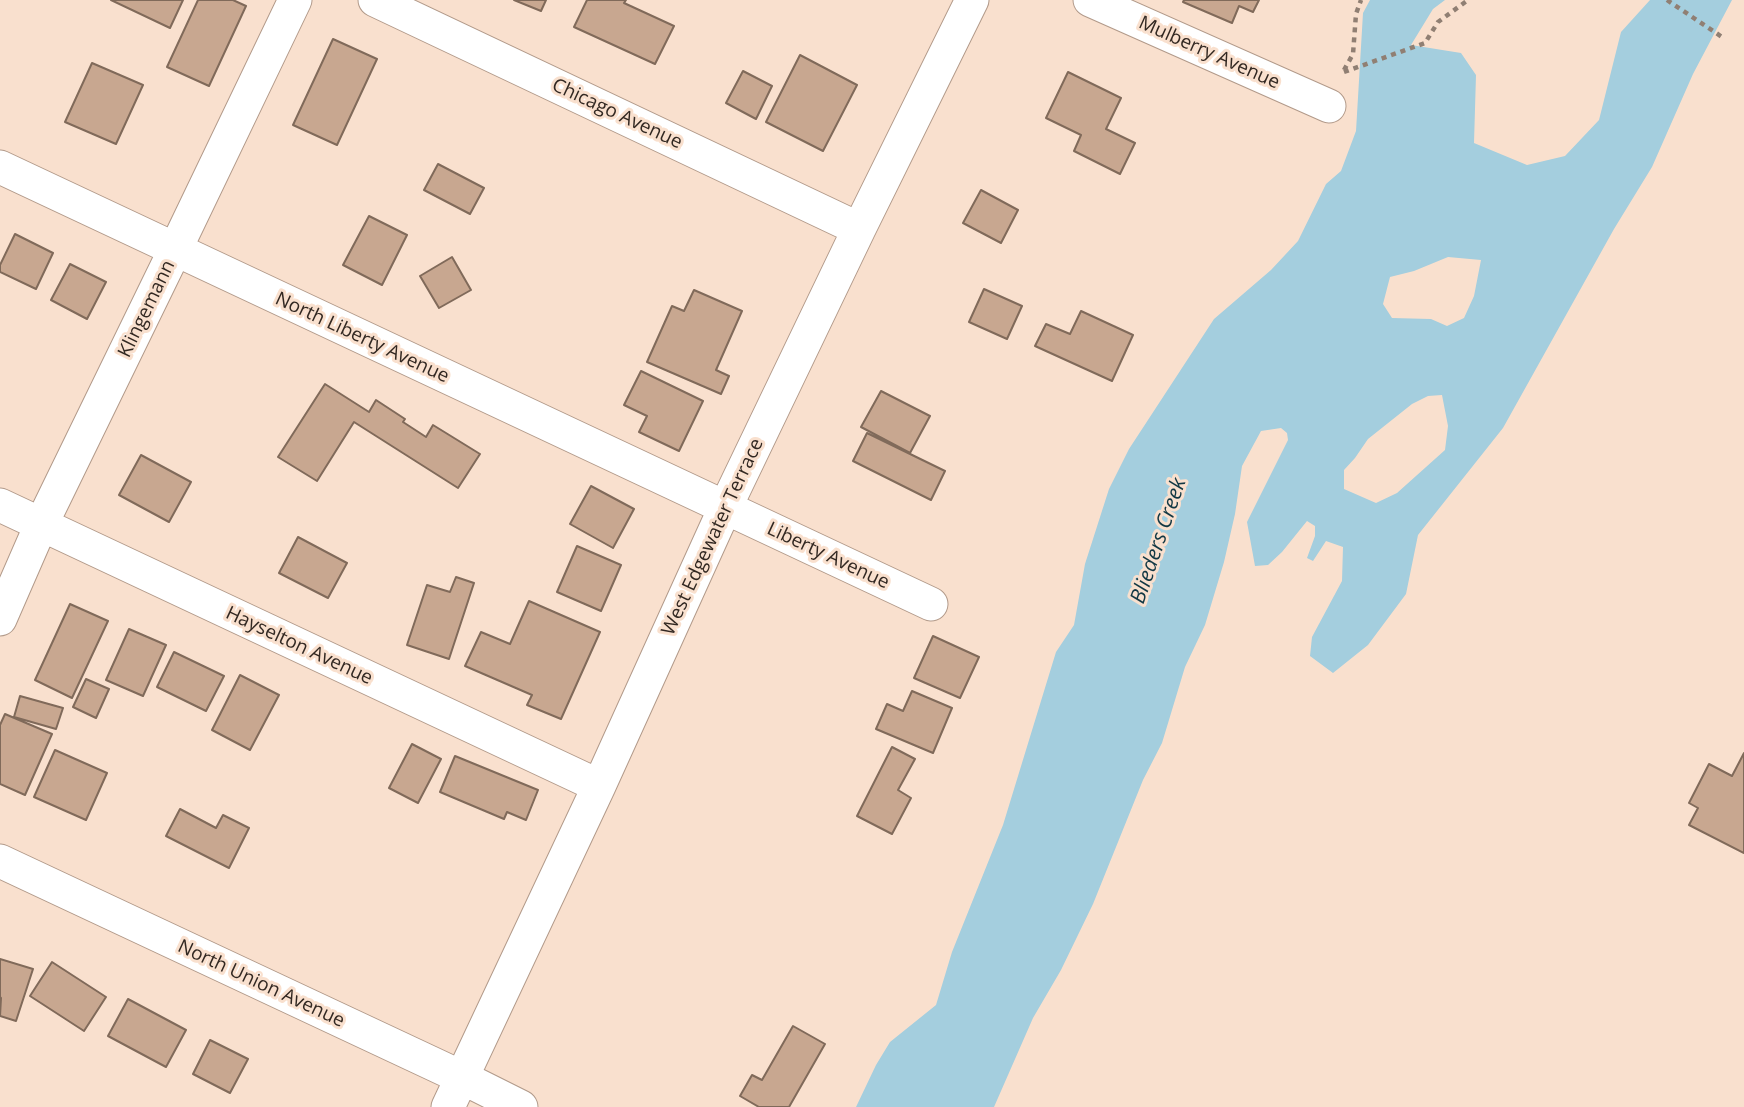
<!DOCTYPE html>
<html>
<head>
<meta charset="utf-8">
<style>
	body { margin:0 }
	canvas { display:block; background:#f9e0ce }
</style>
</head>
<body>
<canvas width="1744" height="1107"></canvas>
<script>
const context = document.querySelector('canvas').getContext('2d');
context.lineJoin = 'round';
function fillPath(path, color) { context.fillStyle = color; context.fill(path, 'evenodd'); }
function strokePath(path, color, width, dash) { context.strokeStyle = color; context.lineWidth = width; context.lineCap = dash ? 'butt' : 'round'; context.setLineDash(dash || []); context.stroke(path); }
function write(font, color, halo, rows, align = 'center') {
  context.font = font + ' "Open Sans",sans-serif'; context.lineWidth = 6; context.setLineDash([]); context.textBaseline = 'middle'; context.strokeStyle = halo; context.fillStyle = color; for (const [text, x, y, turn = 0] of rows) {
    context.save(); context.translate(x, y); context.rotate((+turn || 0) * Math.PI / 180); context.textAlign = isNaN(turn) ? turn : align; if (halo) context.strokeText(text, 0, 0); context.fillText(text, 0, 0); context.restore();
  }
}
const water = new Path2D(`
	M 1370,0 L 1445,0 L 1433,9 L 1411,45 L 1461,53 L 1476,75 L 1474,143 L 1527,165 L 1565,156 L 1599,120 L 1621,32 L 1650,0 L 1732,0 L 1693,74 L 1652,167 L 1614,229 L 1503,428 L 1418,535 L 1406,594 L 1368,645 L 1333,673 L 1310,656 L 1312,637 L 1342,581 L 1343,547 L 1326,541 L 1313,561 L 1307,558 L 1315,536 L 1315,526 L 1307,521 L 1282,552 L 1268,565 L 1255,566 L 1247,522 L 1288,440 L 1287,433 L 1281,428 L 1261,431 L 1242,466 L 1235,514 L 1224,562 L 1205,625 L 1185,667 L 1162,743 L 1143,780 L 1093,904 L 1061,970 L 1033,1018 L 994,1107 L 856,1107 L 876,1065 L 890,1042 L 936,1005 L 952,952 L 1003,825 L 1056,652 L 1074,625 L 1085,564 L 1109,489 L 1129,449 L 1214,319 L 1271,270 L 1298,241 L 1326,184 L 1341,171 L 1356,131 L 1363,13 ZM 1448,257 L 1481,260 L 1474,296 L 1464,318 L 1447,326 L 1431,319 L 1392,318 L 1383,304 L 1390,277 L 1414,271 ZM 1442,395 L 1448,426 L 1445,450 L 1397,493 L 1376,503 L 1344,489 L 1344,470 L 1355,458 L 1368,439 L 1412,404 L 1428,396 Z`);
const building = new Path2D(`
	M 111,0 L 183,0 L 170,28 Z
	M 198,0 L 233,0 L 246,6 L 209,86 L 167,67 Z
	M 514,0 L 546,0 L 541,11 Z
	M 587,0 L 626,0 L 624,3 L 674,26 L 655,64 L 574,27 Z
	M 1184,0 L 1259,0 L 1253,12 L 1239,6 L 1232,23 L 1183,2 Z
	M 333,39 L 377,59 L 337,145 L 293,125 Z
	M 800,55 L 857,85 L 823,151 L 766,122 Z
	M 92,63 L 143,85 L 116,144 L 65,122 Z
	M 743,71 L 772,86 L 756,119 L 726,103 Z
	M 1068,72 L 1121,98 L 1106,129 L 1135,143 L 1120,174 L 1074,151 L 1081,135 L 1046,118 Z
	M 438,164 L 484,188 L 470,214 L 424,190 Z
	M 981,190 L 1018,210 L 1001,243 L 963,223 Z
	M 369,216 L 407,235 L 382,285 L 343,265 Z
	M 15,234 L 53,253 L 36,289 L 0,272 L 0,265 Z
	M 452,257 L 471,290 L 439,308 L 420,276 Z
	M 70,264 L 106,282 L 87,319 L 51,300 Z
	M 984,289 L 1022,306 L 1007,339 L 969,322 Z
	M 694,290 L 742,311 L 716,370 L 729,376 L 721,394 L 647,362 L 672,306 L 684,311 Z
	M 1081,311 L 1133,335 L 1112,381 L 1035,346 L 1046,324 L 1070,334 Z
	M 641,371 L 703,401 L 679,451 L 639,432 L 647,416 L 624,405 Z
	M 325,384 L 369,412 L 376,400 L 405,419 L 403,422 L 426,437 L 433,425 L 480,454 L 458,488 L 354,422 L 317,481 L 278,457 Z
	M 881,391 L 930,416 L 910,453 L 861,427 Z
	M 867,433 L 945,471 L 931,500 L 853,461 Z
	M 141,455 L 191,482 L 169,522 L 119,495 Z
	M 591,486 L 634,509 L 613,548 L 570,524 Z
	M 298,537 L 347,563 L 328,598 L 279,573 Z
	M 577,546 L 621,565 L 601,611 L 557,592 Z
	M 456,577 L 474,583 L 449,659 L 407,645 L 427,585 L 450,592 Z
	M 529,601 L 600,632 L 561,719 L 527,705 L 532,695 L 465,666 L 481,632 L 510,644 Z
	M 70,604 L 108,621 L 72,698 L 35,680 Z
	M 129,629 L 166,645 L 143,696 L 106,680 Z
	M 933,636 L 979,657 L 960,698 L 914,678 Z
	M 174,652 L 224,676 L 206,711 L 157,687 Z
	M 240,675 L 279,695 L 250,750 L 212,730 Z
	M 86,679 L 109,689 L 96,718 L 73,707 Z
	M 912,691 L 952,708 L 933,753 L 876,729 L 887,704 L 903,711 Z
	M 20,696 L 63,708 L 56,729 L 14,717 Z
	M 5,714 L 52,734 L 25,795 L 0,784 L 0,725 Z
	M 412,744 L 441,759 L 418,803 L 389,788 Z
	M 892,747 L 915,759 L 898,790 L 911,798 L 892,834 L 857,816 Z
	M 55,750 L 107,773 L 86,820 L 34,797 Z
	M 1744,753 L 1744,853 L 1689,825 L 1698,808 L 1689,803 L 1709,764 L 1732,776 Z
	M 455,756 L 538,790 L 526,820 L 507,812 L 504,819 L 440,792 Z
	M 180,809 L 216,828 L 223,815 L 249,828 L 229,868 L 166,836 Z
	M 0,959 L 33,969 L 16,1021 L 0,1016 L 1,998 L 0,997 Z
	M 52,962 L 106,997 L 84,1031 L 30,996 Z
	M 128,999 L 186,1030 L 166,1067 L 108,1036 Z
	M 793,1026 L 825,1044 L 789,1107 L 759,1107 L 740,1096 L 752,1075 L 762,1080 Z
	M 210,1040 L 248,1059 L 230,1093 L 193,1074 Z`);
const path = new Path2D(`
	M 1667,0 L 1722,37
	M 1344,70 L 1353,54 L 1356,14 L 1361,0
	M 1344,72 L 1425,43 L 1438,22 L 1468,0`);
const minor = new Path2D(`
	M 375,0 L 859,229
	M 1090,0 L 1329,106
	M 0,167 L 931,604
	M 0,505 L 599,786
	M 0,619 L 41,525 L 175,250 L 295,0
	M 0,861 L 461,1077 L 521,1107
	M 448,1107 L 599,786 L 725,508 L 859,229 L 972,0`);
const streetNames = [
	["Mulberry Avenue",1209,53,24],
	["Chicago Avenue",617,114,25],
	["Klingemann",147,309,-64],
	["North Liberty Avenue",362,338,25],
	["West Edgewater Terrace",713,537,-65],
	["Liberty Avenue",828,556,25],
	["Hayselton Avenue",299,646,25],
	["North Union Avenue",261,984,25]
];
const waterNames = [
	["Blieders Creek",1159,541,-71]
];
fillPath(water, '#a4cede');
fillPath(building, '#c8a790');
strokePath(building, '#806a5a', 2);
strokePath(minor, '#b29a8a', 35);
strokePath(path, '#907f73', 4.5, [5, 5]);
strokePath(minor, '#fff', 33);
write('19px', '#322822', '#f9e0ce', streetNames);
write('italic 21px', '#123844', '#f9e0ce', waterNames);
</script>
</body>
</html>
